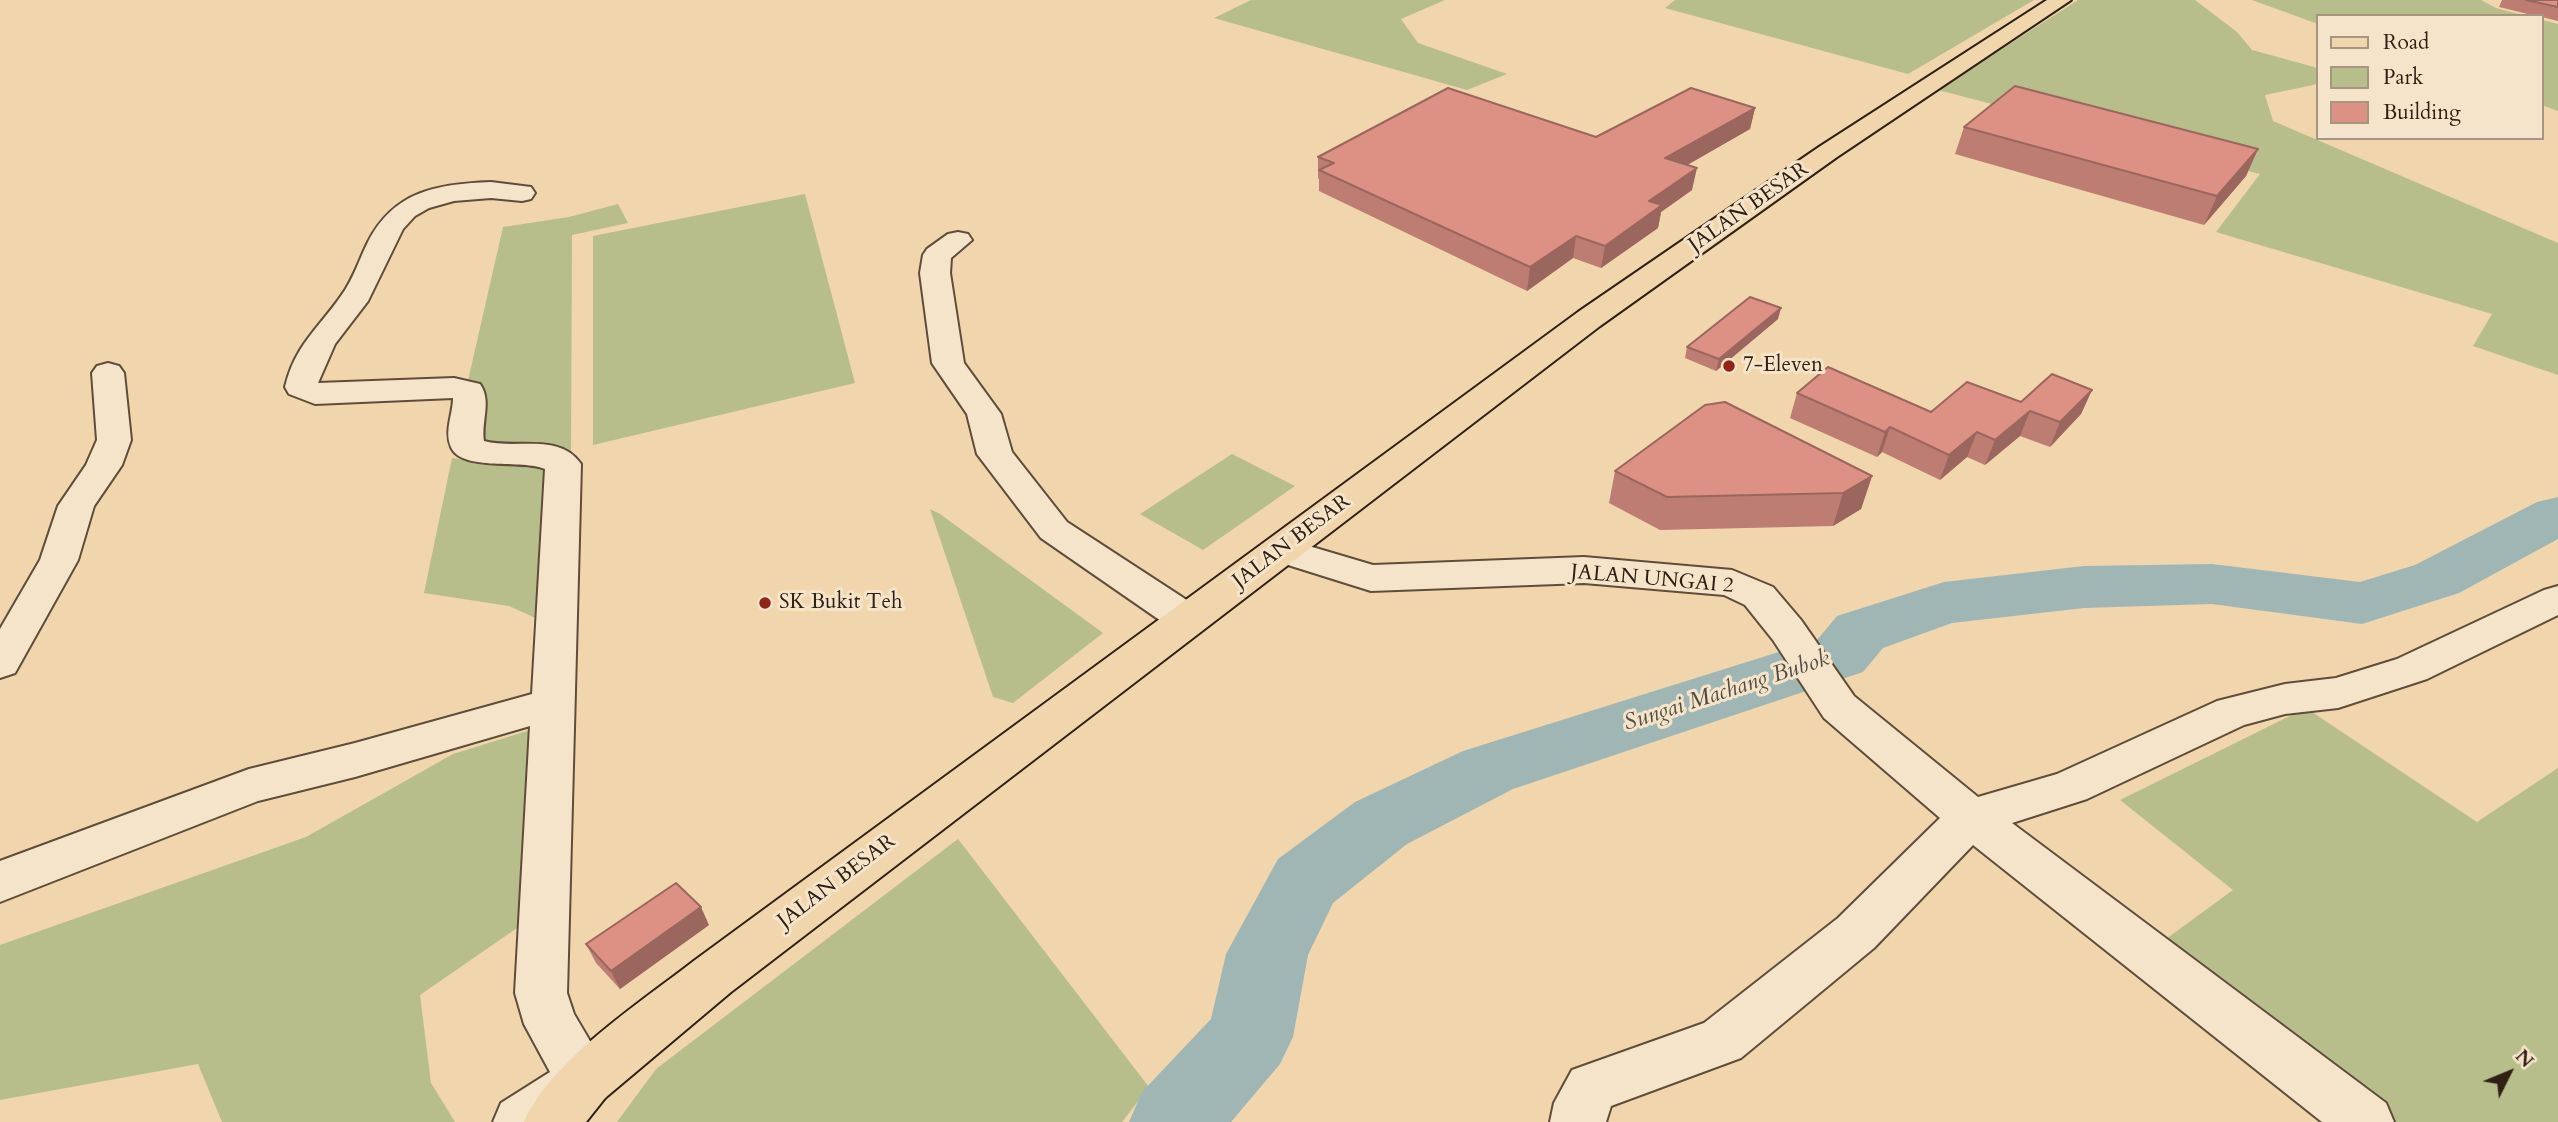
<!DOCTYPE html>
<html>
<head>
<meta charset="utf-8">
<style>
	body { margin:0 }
	#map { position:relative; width:2558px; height:1122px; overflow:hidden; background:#f0d5ad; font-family:Cardo,serif }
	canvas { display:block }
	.legend { position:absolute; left:2316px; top:14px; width:228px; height:126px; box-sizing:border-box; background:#f5e4ca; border:2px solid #a69681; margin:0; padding:9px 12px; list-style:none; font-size:21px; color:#2f2013 }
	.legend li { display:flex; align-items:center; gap:14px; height:35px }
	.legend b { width:35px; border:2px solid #a69681 }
	.north { position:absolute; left:2474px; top:1038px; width:70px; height:70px; -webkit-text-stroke:5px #f5e4ca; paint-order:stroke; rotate:47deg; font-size:19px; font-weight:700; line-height:28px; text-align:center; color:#2f2013 }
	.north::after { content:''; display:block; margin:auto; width:24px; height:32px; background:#2f2013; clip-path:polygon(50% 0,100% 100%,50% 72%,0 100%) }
</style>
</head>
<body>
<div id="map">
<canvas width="2558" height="1122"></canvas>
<ul class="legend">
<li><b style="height:9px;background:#f0d5ad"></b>Road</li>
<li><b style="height:19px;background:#b7be8c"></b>Park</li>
<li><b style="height:19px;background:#dd9185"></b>Building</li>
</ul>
<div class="north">N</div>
</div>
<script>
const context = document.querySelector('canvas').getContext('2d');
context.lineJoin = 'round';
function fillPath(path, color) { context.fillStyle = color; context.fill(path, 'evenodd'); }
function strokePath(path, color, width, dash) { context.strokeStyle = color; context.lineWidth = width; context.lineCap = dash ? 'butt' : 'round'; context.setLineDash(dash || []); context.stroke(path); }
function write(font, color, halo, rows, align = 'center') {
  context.font = font + ' Cardo,serif'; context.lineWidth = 6; context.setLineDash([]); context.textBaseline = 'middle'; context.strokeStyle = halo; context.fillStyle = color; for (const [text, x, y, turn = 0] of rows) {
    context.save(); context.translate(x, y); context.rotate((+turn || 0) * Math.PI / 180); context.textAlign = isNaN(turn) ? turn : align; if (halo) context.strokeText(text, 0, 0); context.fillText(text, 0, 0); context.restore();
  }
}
const green = new Path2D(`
	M 1251,0 L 1445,0 L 1401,19 L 1418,43 L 1507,74 L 1467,90 L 1214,18 Z
	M 1675,0 L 2034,0 L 1908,74 L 1665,8 Z
	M 2078,0 L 2195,0 L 2237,32 L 2252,50 L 2318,68 L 2318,84 L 2265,95 L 2273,121 L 2558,243 L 2558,375 L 2473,346 L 2492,314 L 2216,232 L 2260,174 L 1938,90 Z
	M 2252,0 L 2481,0 L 2496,8 L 2526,16 L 2318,16 L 2318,24 Z
	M 2542,20 L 2558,24 L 2558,111 L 2542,105 Z
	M 805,194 L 855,383 L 593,445 L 593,236 Z
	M 618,204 L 628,223 L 572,235 L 571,451 L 485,442 L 483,386 L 467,385 L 503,227 L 569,217 Z
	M 1232,454 L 1295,486 L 1203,550 L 1140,514 Z
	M 452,458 L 546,470 L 542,621 L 509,606 L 424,593 Z
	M 930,509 L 940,514 L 1103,633 L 1013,703 L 993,697 Z
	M 2306,708 L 2477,822 L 2558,768 L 2558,1122 L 2391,1122 L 2155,947 L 2233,890 L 2120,800 Z
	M 540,727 L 517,928 L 420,995 L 431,1083 L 455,1122 L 222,1122 L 198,1064 L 0,1100 L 0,945 L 306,837 L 453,754 Z
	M 958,839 L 1149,1087 L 1122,1122 L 617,1122 L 656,1069 Z`);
const river = new Path2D(`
	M 2558,497 L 2558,539 L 2459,593 L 2362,624 L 2212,604 L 2084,608 L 1952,623 L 1883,648 L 1863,672 L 1513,789 L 1407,844 L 1333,903 L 1308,955 L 1293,1037 L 1280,1064 L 1231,1122 L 1129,1122 L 1142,1092 L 1211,1019 L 1226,954 L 1278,859 L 1355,802 L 1463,751 L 1817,640 L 1837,616 L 1944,582 L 2084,566 L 2212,564 L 2360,582 L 2415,565 L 2537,502 Z`);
const minor = new Path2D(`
	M 491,182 L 531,187 L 535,193 L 531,199 L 522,201 L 491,198 L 454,201 L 429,208 L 415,216 L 403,229 L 368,301 L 335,344 L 318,383 L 454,378 L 480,384 C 492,401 481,421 484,441 C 515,450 559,432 581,464 L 567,993 L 574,1014 L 613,1080 L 605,1098 L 569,1122 L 493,1122 L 501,1103 L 550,1072 L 524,1024 L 515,993 L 530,726 L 355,777 L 258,801 L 0,902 L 0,861 L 249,769 L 355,743 L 532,694 L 545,469 C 524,459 461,472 451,447 C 444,431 453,414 453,398 L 315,404 L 289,394 L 285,387 C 295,345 318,329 341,296 C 353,280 359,260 368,242 C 394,191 437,184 491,182 Z
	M 958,232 L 968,234 L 972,240 L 951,258 L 950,273 L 964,363 L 1001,414 L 1012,452 L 1067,522 L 1202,610 L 1208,620 L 1202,630 L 1188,634 L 1174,630 L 1041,538 L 977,454 L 967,414 L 932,363 L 920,273 L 923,255 L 927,249 L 948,234 Z
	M 108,363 L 119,366 L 124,373 L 131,440 L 122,465 L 94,506 L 78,560 L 15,673 L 0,678 L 0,629 L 40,560 L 58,506 L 86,465 L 97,440 L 92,373 L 97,366 Z
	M 1282,538 L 1373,565 L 1584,557 L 1732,570 L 1773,587 L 1801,620 L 1854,696 L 1978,797 L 2057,774 L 2217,701 L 2285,684 L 2336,678 L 2397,659 L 2544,590 L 2558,586 L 2558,615 L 2427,679 L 2338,708 L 2285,714 L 2244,725 L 2087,799 L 2012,823 L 2386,1103 L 2394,1122 L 2322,1122 L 1973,845 L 1874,948 L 1741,1058 L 1611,1106 L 1606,1122 L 1550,1122 L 1554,1103 L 1572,1070 L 1704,1023 L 1838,918 L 1940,818 L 1824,718 L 1773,640 L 1745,605 L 1724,595 L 1584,583 L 1371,591 L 1269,559 L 1263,550 L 1269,541 Z`);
const major = new Path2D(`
	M 2047,0 L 2071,0 L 1837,157 L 1600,326 L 731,992 L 605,1098 L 586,1122 L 524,1122 C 552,1059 640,1003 695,960 L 1578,312 L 1819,147 Z`);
const wall = new Path2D(`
	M 2502,0 L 2558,0 L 2558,21 L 2542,17 L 2542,16 L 2536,16 L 2499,7 Z
	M 1755,108 L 1750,129 L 1687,165 L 1692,190 L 1661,212 L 1658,228 L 1601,268 L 1573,258 L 1527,291 L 1319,191 L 1319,179 L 1318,178 L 1318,157 L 1596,137 Z
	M 1964,127 L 2258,149 L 2246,176 L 2204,225 L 1955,154 Z
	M 1778,319 L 1716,371 L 1685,358 L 1687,347 Z
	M 2092,390 L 2081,414 L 2050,447 L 2020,436 L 1985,465 L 1967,457 L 1940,480 L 1882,452 L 1877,457 L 1790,418 L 1797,393 L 1931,412 L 2021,402 Z
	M 1615,471 L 1872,476 L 1861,509 L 1833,526 L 1660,530 L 1609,503 Z
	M 709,925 L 620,989 L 596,963 L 586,944 Z`);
const shadedWall = new Path2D(`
	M 1755,108 L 1750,129 L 1661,180 L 1665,158 Z
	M 2258,149 L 2246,176 L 2204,225 L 2217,196 Z
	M 1697,168 L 1692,190 L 1661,212 L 1658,228 L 1601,268 L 1605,246 L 1649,201 Z
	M 1576,236 L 1573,258 L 1527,291 L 1530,267 Z
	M 1781,308 L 1778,319 L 1716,371 L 1719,359 Z
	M 2092,390 L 2081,414 L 2050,447 L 2060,422 Z
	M 2030,411 L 2020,436 L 1985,465 L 1995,440 Z
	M 1890,427 L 1882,452 L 1877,457 L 1885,432 Z
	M 1977,432 L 1967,457 L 1940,480 L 1949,455 Z
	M 1872,476 L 1861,509 L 1833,526 L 1843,493 Z
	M 701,907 L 709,925 L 620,989 L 611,971 Z`);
const building = new Path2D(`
	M 2526,0 L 2558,0 L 2558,7 Z
	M 2015,86 L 2258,149 L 2217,196 L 1964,127 Z
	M 1448,88 L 1596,137 L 1691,88 L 1755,108 L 1665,158 L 1697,168 L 1649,201 L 1662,205 L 1605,246 L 1576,236 L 1530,267 L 1319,170 L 1334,163 L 1318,157 Z
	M 1750,297 L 1781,308 L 1719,359 L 1687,347 Z
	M 1828,367 L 1931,412 L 1967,382 L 2021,402 L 2052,374 L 2092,390 L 2060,422 L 2030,411 L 1995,440 L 1977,432 L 1949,455 L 1890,427 L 1885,432 L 1797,393 Z
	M 1725,402 L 1872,476 L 1843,493 L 1667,497 L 1615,471 L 1705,405 Z
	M 676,883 L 701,907 L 611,971 L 586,944 Z`);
const markers = [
	[1729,366,7,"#8f2418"],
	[765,603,7,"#8f2418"]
];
const streetNames = [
	["JALAN BESAR",1749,208,-35],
	["JALAN BESAR",1292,542,-37],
	["JALAN UNGAI 2",1652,580,5],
	["JALAN BESAR",837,882,-37]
];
const poiNames = [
	["7-Eleven",1743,366],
	["SK Bukit Teh",779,603]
];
const waterNames = [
	["Sungai Machang Bubok",1727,692,-18]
];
fillPath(green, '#b7be8c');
fillPath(river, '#a0b6b5');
strokePath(minor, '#5f4d3a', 4);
strokePath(major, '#2f2013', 4);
fillPath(minor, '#f5e4ca');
fillPath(major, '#f0d5ad');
fillPath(wall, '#be7d72');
fillPath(shadedWall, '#9b665d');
fillPath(building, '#dd9185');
strokePath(building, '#9b665d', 2);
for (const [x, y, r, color] of markers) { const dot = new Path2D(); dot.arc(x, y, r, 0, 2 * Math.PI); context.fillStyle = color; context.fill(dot); strokePath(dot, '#f5e4ca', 2.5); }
write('21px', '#2f2013', '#f5e4ca', streetNames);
write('21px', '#2f2013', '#f5e4ca', poiNames, 'left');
write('italic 23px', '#514d44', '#f5e4ca', waterNames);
</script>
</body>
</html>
